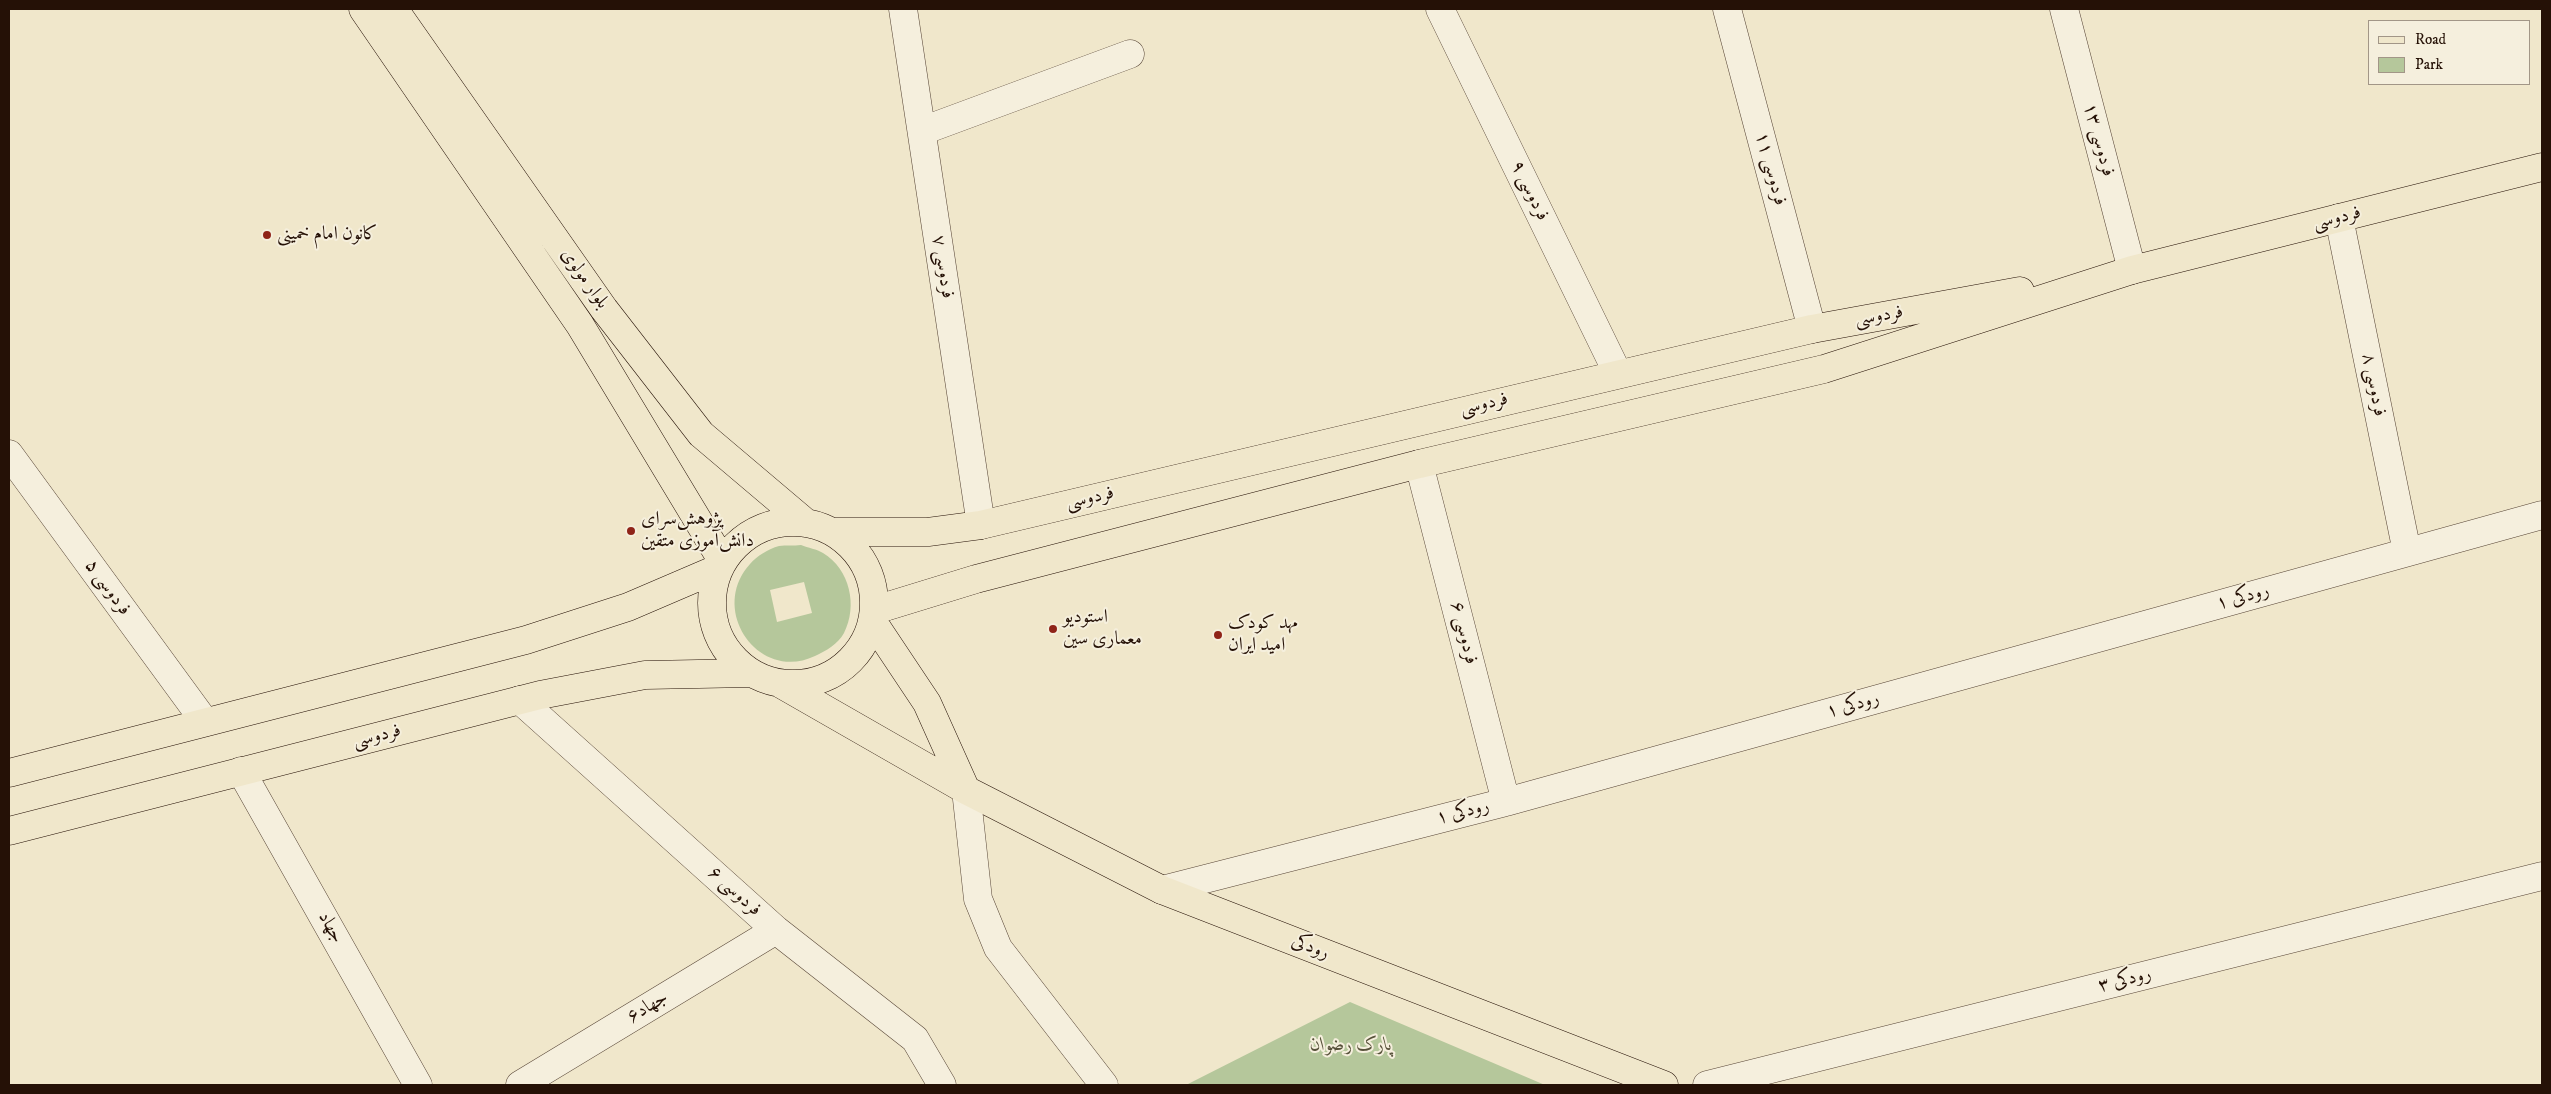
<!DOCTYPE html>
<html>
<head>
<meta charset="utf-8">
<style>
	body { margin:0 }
	#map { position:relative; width:2551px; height:1094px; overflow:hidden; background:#f0e7cb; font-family:"IM FELL DW Pica",serif }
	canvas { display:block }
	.frame { position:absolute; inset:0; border:10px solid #251106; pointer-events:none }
	.legend { position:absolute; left:2368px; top:20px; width:162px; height:65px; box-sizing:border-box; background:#f5efdd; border:1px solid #a29687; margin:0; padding:6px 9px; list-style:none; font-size:15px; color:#251106 }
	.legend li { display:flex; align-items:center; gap:10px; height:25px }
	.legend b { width:25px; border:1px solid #a29687 }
</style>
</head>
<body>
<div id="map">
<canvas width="2551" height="1094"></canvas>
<div class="frame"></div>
<ul class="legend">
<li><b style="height:6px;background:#f0e7cb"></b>Road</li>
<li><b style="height:14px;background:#b5c79b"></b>Park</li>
</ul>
</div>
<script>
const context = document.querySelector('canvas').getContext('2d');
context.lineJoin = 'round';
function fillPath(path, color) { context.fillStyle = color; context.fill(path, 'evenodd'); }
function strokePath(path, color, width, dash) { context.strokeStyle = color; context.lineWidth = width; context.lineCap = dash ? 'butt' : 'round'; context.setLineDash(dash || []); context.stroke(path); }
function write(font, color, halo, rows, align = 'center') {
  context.font = font + ' "IM FELL DW Pica",Amiri,serif'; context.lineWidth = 4; context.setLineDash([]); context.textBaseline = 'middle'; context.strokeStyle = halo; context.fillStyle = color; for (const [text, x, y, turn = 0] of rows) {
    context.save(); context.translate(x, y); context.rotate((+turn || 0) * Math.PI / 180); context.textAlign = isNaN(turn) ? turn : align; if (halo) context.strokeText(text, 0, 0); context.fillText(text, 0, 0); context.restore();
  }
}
const green = new Path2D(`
	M 801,545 C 808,548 817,549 823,553 C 850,569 858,606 844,633 C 838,644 826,651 815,656 C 759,683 708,610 750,564 C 757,556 768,549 779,546 C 786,545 794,546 801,545 ZM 804,582 L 812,613 L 777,622 L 770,590 Z
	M 1350,1002 L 1545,1085 L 1186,1085 Z`);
const minor = new Path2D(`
	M 903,9 L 981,525
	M 1440,9 L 1618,374
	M 1727,9 L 1812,329
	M 2064,9 L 2132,270
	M 922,131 L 1130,54
	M 2339,218 L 2407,552
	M 9,454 L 205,722
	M 1419,464 L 1506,802
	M 520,700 L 776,930 L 915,1039 L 942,1085
	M 241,771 L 418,1085
	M 966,790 L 978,899 L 998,948 L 1104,1085
	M 1162,890 L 1506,802 L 2542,515
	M 520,1085 L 776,930
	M 1707,1085 L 2542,876`);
const major = new Path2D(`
	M 363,9 L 580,325 L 723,562
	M 394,9 L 604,309 L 701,434 L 805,522
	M712 603a81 81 0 1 1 162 0a81 81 0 1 1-162 0Z
	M 835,532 L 928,532 L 981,525 L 1812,329 L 2020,291
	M 875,610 L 976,579 L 1419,464 L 1824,369 L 2132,270 L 2542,167
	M 781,684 L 966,790 L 927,703 L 873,622
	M 9,773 L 526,640 L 628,607 L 719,568
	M 966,790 L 1162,890 L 1664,1085
	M 9,831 L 540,695 L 645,675 L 751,673`);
const markers = [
	[267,235,5,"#8f2418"],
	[631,531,5,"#8f2418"],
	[1053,629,5,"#8f2418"],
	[1218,635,5,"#8f2418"]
];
const streetNames = [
	["فردوسی ۱۳",2098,140,75],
	["فردوسی ۱۱",1770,169,75],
	["فردوسی ۹",1529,191,64],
	["فردوسی",2337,219,-14],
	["فردوسی ۷",942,267,81],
	["بلوار مولوی",584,279,55],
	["فردوسی",1879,317,-10],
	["فردوسی ۸",2373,385,79],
	["فردوسی",1484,405,-13],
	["فردوسی",1090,499,-13],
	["فردوسی ۵",107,588,54],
	["رودکی ۱",2243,598,-15],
	["فردوسی ۶",1463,633,76],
	["رودکی ۱",1853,706,-15],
	["فردوسی",377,737,-14],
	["رودکی ۱",1463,813,-14],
	["فردوسی ۶",734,892,42],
	["جهاد",330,928,61],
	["رودکی",1310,948,21],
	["رودکی ۳",2125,981,-14],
	["جهاد۶",648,1008,-31]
];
const poiNames = [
	["کانون امام خمینی",277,235],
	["پژوهش‌سرای",641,520],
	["دانش‌آموزی متقین",641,542],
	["استودیو",1063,618],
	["معماری سین",1063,640],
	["مهد کودک",1228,624],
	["امید ایران",1228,646]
];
const parkNames = [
	["پارک رضوان",1351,1046]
];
fillPath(green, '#b5c79b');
strokePath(minor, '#584637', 29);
strokePath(major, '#251106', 29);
strokePath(minor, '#f5efdd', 28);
strokePath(major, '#f0e7cb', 28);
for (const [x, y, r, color] of markers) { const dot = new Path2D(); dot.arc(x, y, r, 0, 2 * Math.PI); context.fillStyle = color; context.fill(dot); strokePath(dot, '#f5efdd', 2); }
write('19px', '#251106', '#f5efdd', streetNames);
write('19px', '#251106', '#f5efdd', poiNames, 'left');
write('italic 19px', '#57513a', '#f5efdd', parkNames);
</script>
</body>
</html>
